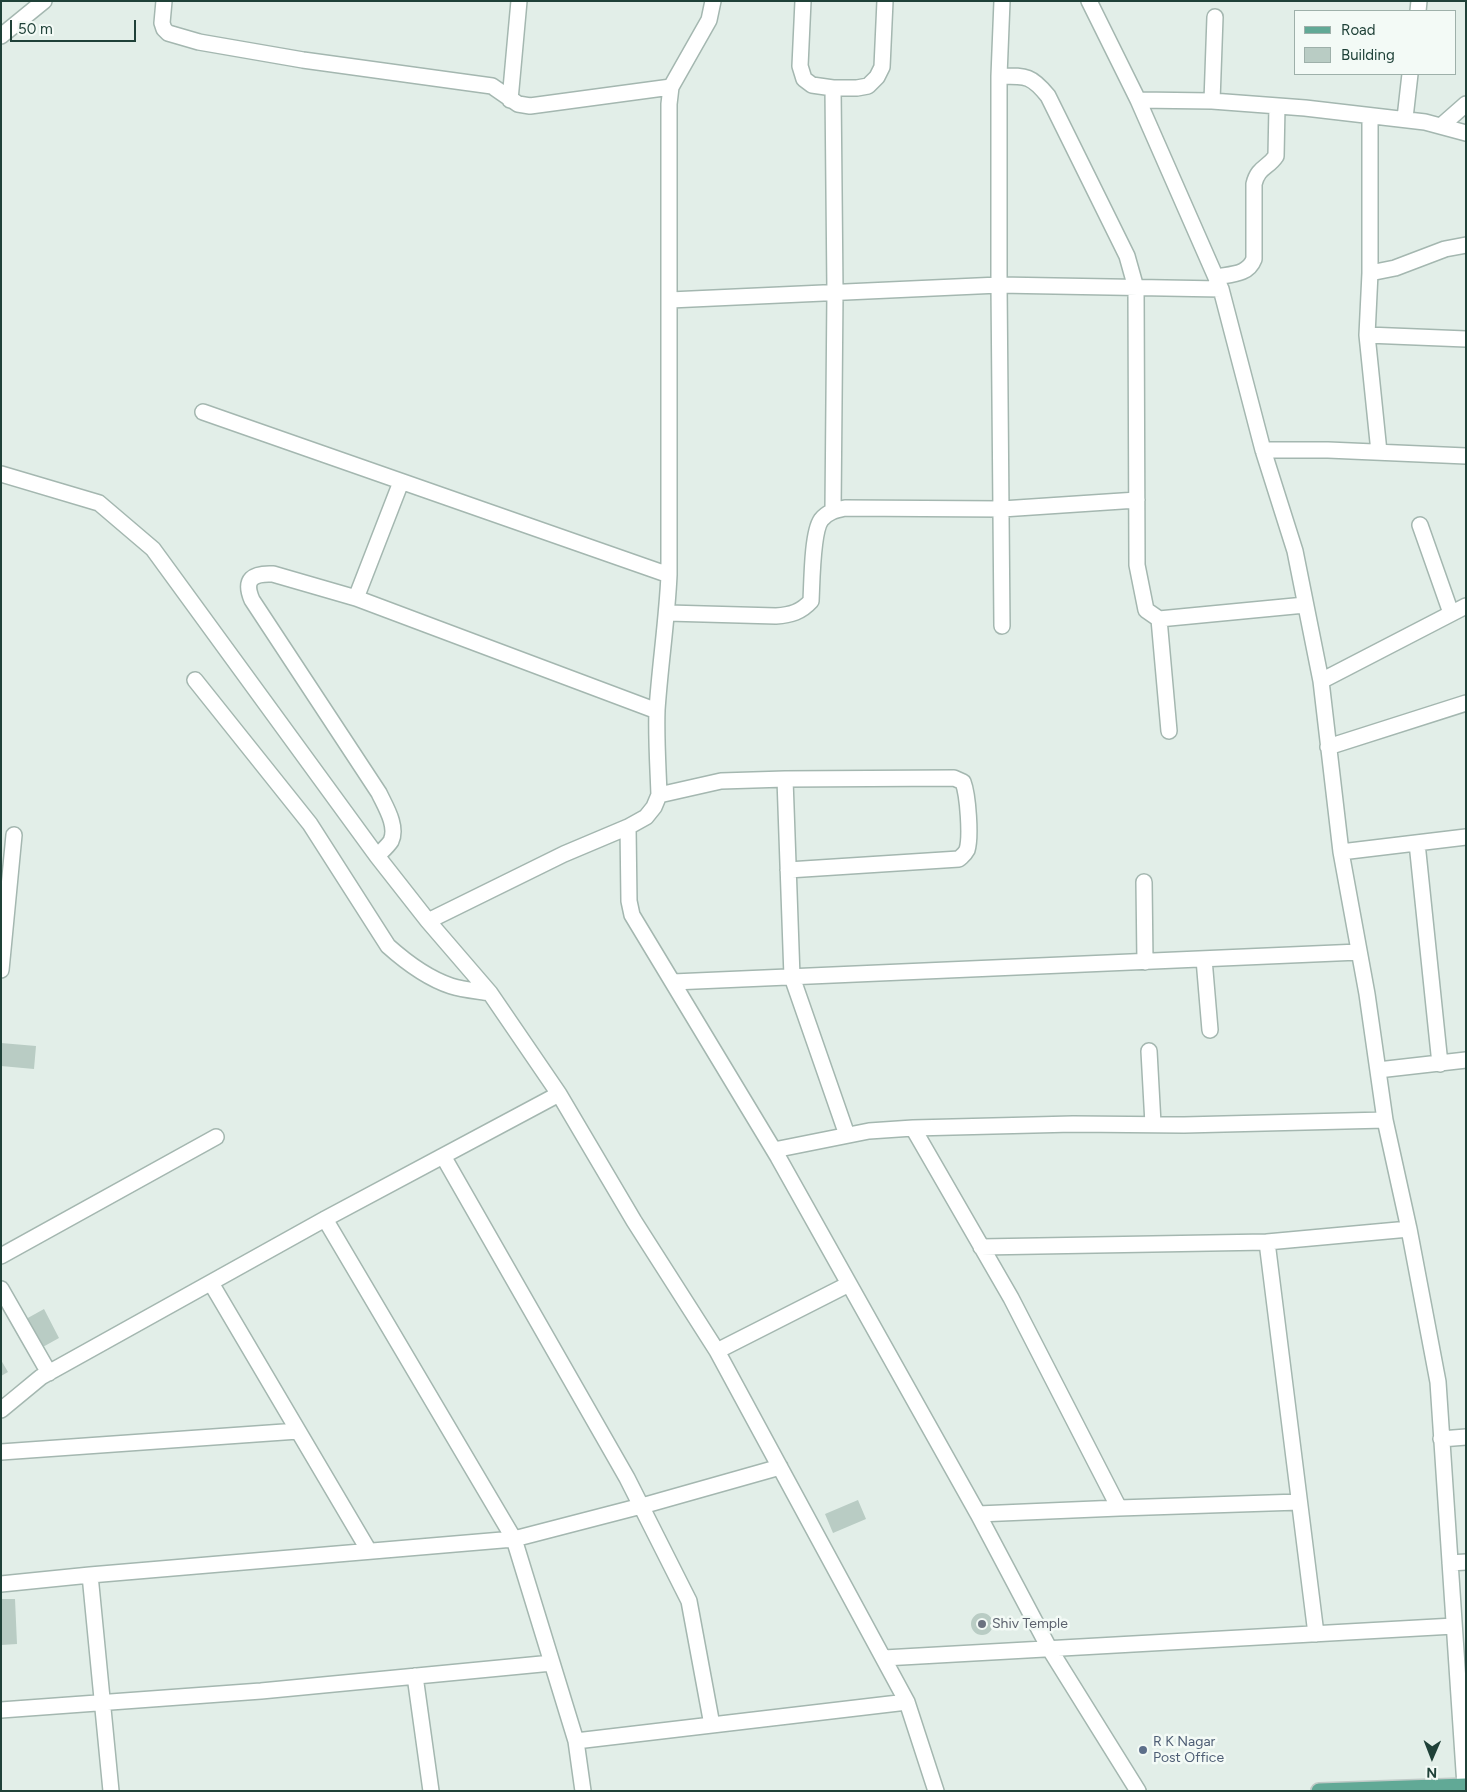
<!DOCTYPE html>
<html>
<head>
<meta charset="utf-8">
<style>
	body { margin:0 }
	#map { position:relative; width:1467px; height:1792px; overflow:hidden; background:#e2eee8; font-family:Figtree,sans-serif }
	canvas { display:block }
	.frame { position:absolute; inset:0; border:2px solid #1f4138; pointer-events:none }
	.legend { position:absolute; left:1294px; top:10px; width:162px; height:65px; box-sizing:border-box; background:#f3faf6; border:1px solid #9eb0aa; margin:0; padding:6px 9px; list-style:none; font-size:15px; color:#1f4138 }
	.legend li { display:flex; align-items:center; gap:10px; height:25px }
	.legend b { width:25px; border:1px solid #9eb0aa }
	.north { position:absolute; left:1407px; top:1732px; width:50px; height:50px; -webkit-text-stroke:4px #f3faf6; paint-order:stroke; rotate:181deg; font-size:14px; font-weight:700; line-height:20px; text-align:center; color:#1f4138 }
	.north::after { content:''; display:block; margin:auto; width:18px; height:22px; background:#1f4138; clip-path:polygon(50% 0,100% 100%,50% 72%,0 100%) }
	.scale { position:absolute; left:10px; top:20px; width:126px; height:22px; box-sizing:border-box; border:2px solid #1f4138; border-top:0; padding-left:6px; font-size:15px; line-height:18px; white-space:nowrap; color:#1f4138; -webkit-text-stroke:4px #f3faf6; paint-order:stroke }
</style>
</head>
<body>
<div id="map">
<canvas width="1467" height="1792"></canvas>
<div class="frame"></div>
<ul class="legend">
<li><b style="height:6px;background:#61a996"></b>Road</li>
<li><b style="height:14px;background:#b9ccc4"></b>Building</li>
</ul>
<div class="north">N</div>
<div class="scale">50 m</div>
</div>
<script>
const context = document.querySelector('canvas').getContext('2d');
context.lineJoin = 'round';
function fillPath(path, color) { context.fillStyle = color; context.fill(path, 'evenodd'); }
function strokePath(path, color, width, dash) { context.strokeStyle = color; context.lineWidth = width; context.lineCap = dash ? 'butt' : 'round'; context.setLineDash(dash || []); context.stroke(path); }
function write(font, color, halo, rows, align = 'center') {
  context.font = font + ' Figtree,sans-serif'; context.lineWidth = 5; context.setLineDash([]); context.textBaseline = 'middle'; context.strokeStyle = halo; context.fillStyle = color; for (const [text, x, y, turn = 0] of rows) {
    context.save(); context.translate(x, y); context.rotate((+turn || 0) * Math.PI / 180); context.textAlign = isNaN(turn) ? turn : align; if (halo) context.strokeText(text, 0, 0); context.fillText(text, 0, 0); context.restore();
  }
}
const building = new Path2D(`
	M 1,1043 L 36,1046 L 34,1069 L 1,1066 Z
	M 44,1309 L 59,1338 L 41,1348 L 26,1319 Z
	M 1,1360 L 8,1372 L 1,1376 Z
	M 858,1500 L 866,1519 L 833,1533 L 825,1514 Z
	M 1,1599 L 15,1599 L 17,1644 L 1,1645 Z
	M971 1624a11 11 0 1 1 22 0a11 11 0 1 1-22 0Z`);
const minor = new Path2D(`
	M 164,1 L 162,23 L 164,29 L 168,33 L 199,42 L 303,60 L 492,86 L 518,104 L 530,106 L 671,87
	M 803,1 L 800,66 L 804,79 L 812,85 L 833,88 L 857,88 L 868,86 L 877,77 L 882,67 L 885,1
	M 1002,1 L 999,76 L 999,285 L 1002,626
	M 1089,1 L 1138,100 L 1221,289 L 1263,450 L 1295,551 L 1321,681 L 1341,852 L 1367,994 L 1385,1120 L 1409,1229 L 1438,1382 L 1465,1786
	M 1418,11 L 1419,1
	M 1,36 L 44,1
	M 999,76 C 1026,76 1031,75 1048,96 L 1127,256 L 1136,288 L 1137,565 L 1146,610 L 1159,619 L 1305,605
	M 510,100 L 519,1
	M 1138,100 L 1212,101 L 1305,108 L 1425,122 L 1466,133
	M 1212,101 L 1215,17
	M 1370,116 L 1370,273 L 1367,335 L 1379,452
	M 1405,118 L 1410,74
	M 1441,126 L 1466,104
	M 1370,273 L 1395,268 L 1445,249 L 1466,245
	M 1216,277 C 1231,274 1248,275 1254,259 L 1254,184 C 1258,167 1268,168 1276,156 L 1277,106
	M 670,300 L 999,285 L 1221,289
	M 1367,335 L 1466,339
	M 203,412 L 669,575
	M 1263,450 L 1328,450 L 1466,456
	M 1,474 L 99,503 L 153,549 L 377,856 L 428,921 L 490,993 L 559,1094 L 634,1221 L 717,1351 L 907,1702 L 936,1791
	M 833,510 L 835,292 L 833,88
	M 1420,525 L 1451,613
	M 356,598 L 401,482
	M 668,613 L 776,616 C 791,615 801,612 811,601 C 812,583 812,533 821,520 C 827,512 836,510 845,508 L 1002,509 L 1137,500
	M 1159,619 L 1169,731
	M 195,680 L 310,824 L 388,946 C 407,963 427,978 451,986 C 463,990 478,991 490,993
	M 1321,681 L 1466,606
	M 1328,747 L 1466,703
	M 659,795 L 721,781 L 785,779
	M 628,827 L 629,901 L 632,915 L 778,1157 L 978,1514 L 1049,1648 L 1138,1791
	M 1417,843 L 1440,1064
	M 1341,852 L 1466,837
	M 377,856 C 381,852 388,846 391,841 C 398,826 385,806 379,793 L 252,600 C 243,579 253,573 273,574 L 356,598 L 657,711
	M 788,870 L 959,859 C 962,856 965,854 967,850 C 971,837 968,795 963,782 L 954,778 L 785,779 L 792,977 L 847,1135
	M 1144,882 L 1145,962
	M 428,921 L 564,854 L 628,827 L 646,817 L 654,807 L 659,795 C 658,766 656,738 657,710 C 660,665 667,620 669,575 L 669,104 L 671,87 L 709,20 L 713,1
	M 1204,959 L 1210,1030
	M 1,970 L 14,835
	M 673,982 L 1359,952
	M 1149,1051 L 1153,1124
	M 1378,1070 L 1466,1060
	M 913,1128 L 1011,1298 L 1119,1508 L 978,1514
	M 774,1150 L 869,1131 L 913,1128 L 1073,1124 L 1184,1125 L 1385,1120
	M 443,1156 L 627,1478 L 689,1601 L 712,1725
	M 325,1219 L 514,1539 L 576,1741 L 583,1791
	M 1267,1242 L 1316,1634
	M 981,1247 L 1267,1242 L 1409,1229
	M 1,1256 L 216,1137
	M 211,1283 L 369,1551
	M 1,1289 L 49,1373
	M 717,1351 L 849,1284
	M 1,1410 L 41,1377 L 325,1219 L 559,1094
	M 1441,1439 L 1466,1437
	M 1,1452 L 298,1431
	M 1119,1508 L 1299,1502
	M 1450,1563 L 1466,1562
	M 90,1575 L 111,1791
	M 1,1584 L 90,1575 L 514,1539 L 649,1504 L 780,1467
	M 884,1658 L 1454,1626
	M 415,1676 L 431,1791
	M 1,1710 L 261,1691 L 552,1663
	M 576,1741 L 907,1702`);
const major = new Path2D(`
	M 1319,1791 L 1466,1786`);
const markers = [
	[982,1624,5,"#6b7280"],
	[1143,1750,5,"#5c6f8a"]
];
const worshipNames = [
	["Shiv Temple",992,1624]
];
const serviceNames = [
	["R K Nagar",1153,1742],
	["Post Office",1153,1758]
];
fillPath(building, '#b9ccc4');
strokePath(minor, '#a4b7b0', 18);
strokePath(major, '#c0cac7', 18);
strokePath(minor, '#fff', 15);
strokePath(major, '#61a996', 15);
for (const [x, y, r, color] of markers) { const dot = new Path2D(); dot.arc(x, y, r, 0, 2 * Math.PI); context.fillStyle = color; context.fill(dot); strokePath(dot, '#f3faf6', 2); }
write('14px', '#5b616d', '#f3faf6', worshipNames, 'left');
write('14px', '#4e5e75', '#f3faf6', serviceNames, 'left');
</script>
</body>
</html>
